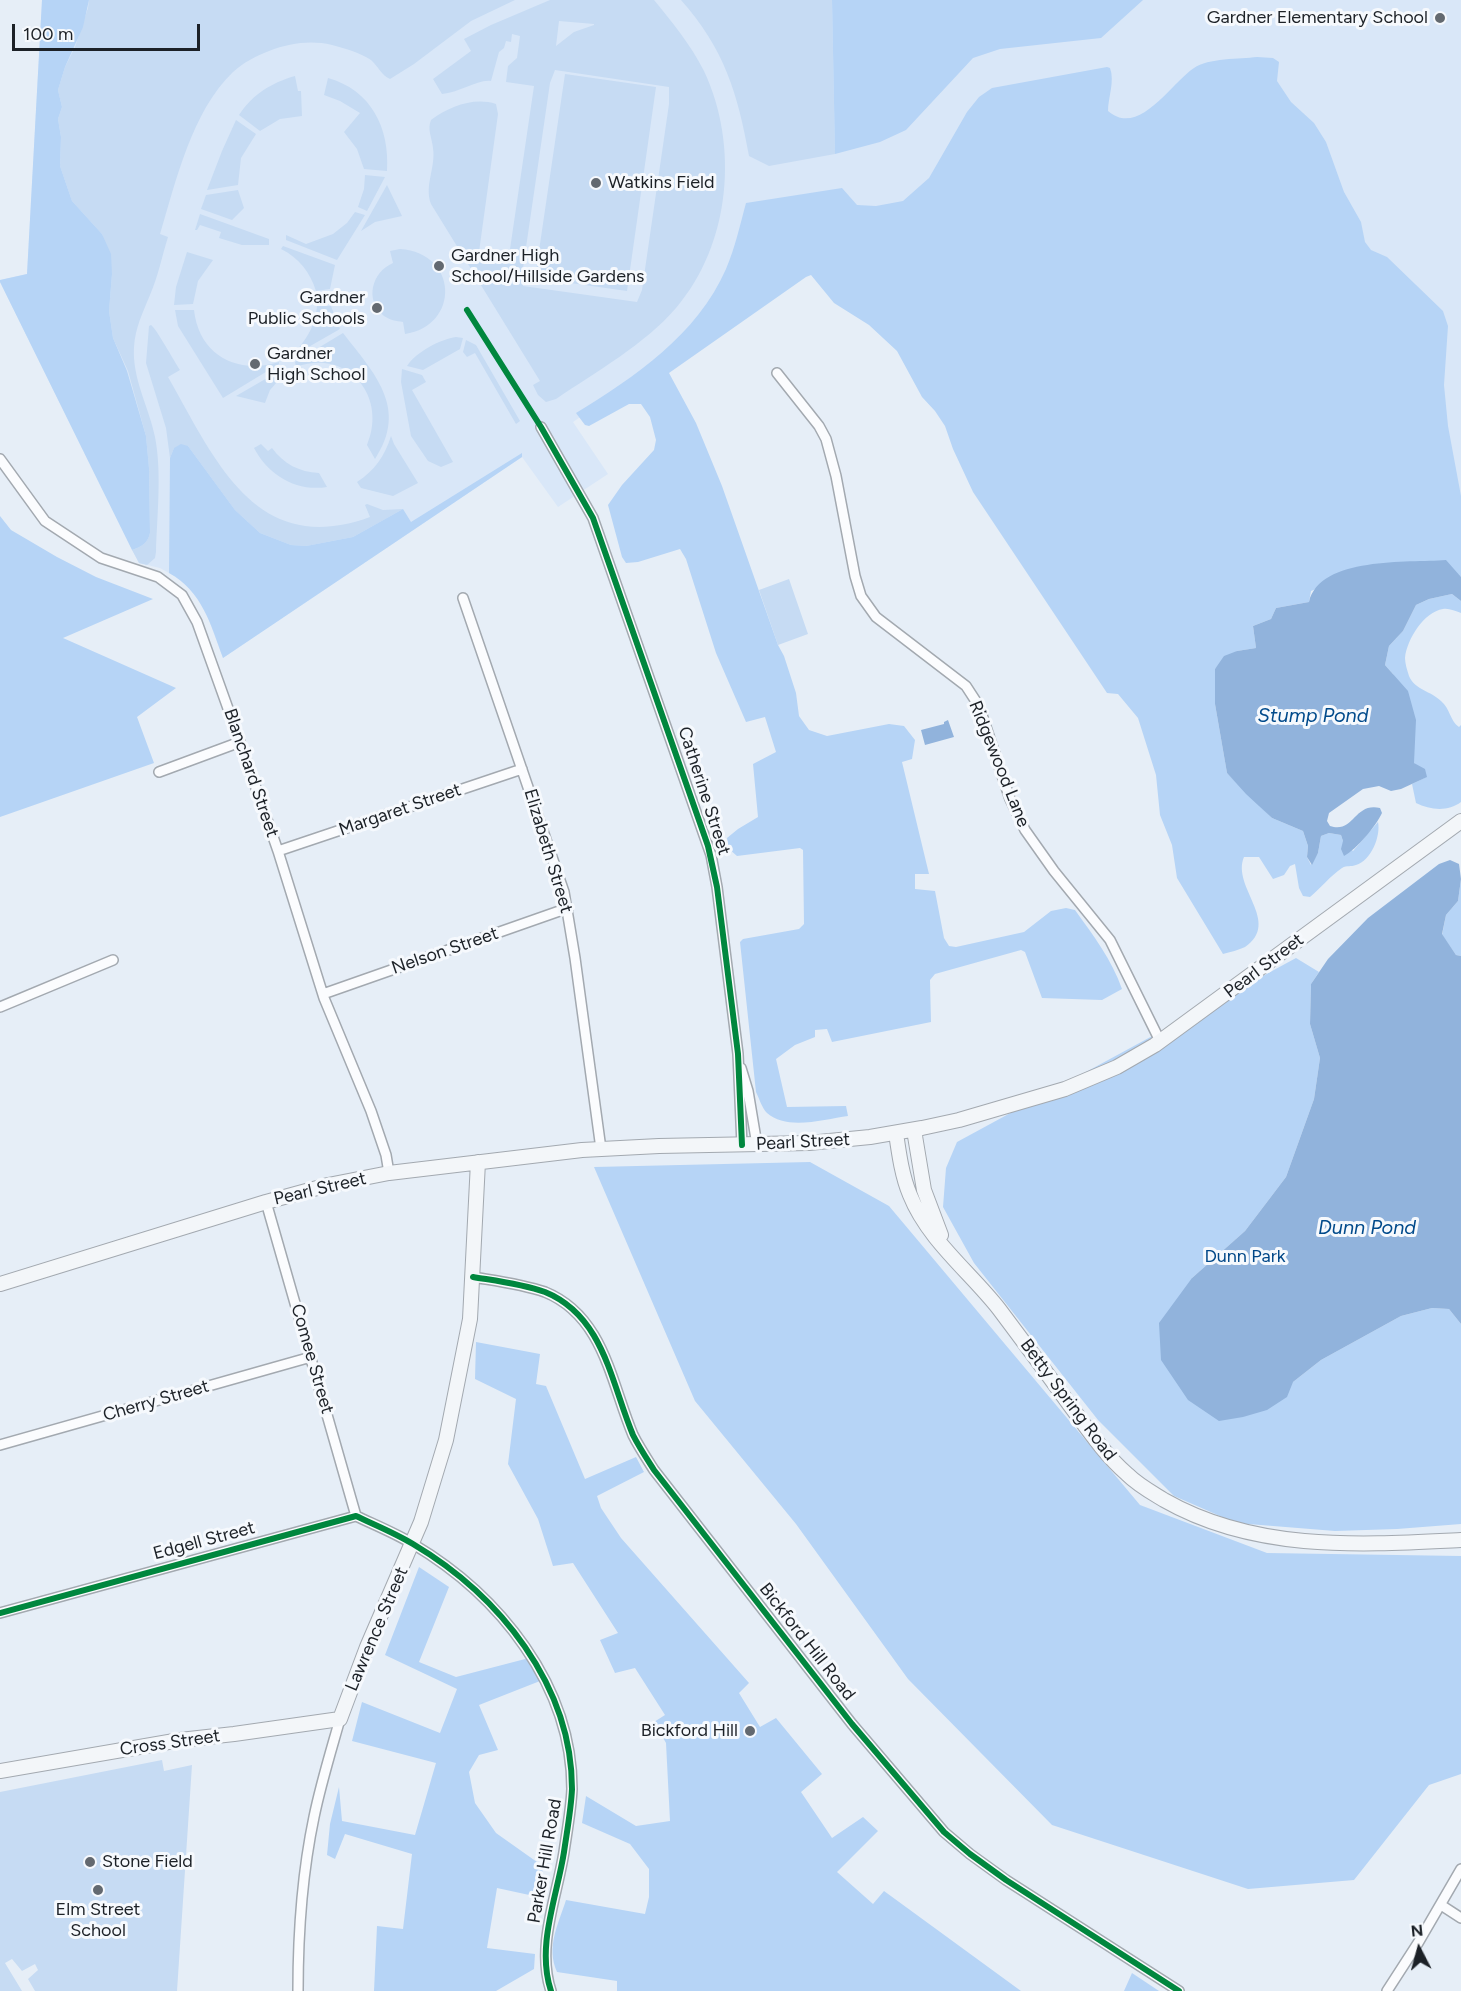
<!DOCTYPE html>
<html>
<head>
<meta charset="utf-8">
<style>
	body { margin:0 }
	#map { position:relative; width:1461px; height:1991px; overflow:hidden; background:#e6eef7; font-family:Figtree,sans-serif }
	canvas { display:block }
	.north { position:absolute; left:1389px; top:1919px; width:60px; height:60px; -webkit-text-stroke:4px #f6f9fd; paint-order:stroke; rotate:354deg; font-size:16px; font-weight:700; line-height:24px; text-align:center; color:#1c2127 }
	.north::after { content:''; display:block; margin:auto; width:21px; height:27px; background:#1c2127; clip-path:polygon(50% 0,100% 100%,50% 72%,0 100%) }
	.scale { position:absolute; left:12px; top:24px; width:188px; height:27px; box-sizing:border-box; border:3px solid #1c2127; border-top:0; padding-left:8px; font-size:18px; line-height:21px; white-space:nowrap; color:#1c2127; -webkit-text-stroke:4px #f6f9fd; paint-order:stroke }
</style>
</head>
<body>
<div id="map">
<canvas width="1461" height="1991"></canvas>
<div class="north">N</div>
<div class="scale">100 m</div>
</div>
<script>
const context = document.querySelector('canvas').getContext('2d');
context.lineJoin = 'round';
function fillPath(path, color) { context.fillStyle = color; context.fill(path, 'evenodd'); }
function strokePath(path, color, width, dash) { context.strokeStyle = color; context.lineWidth = width; context.lineCap = dash ? 'butt' : 'round'; context.setLineDash(dash || []); context.stroke(path); }
function write(font, color, halo, rows, align = 'center') {
  context.font = font + ' Figtree,sans-serif'; context.lineWidth = 6; context.setLineDash([]); context.textBaseline = 'middle'; context.strokeStyle = halo; context.fillStyle = color; for (const [text, x, y, turn = 0] of rows) {
    context.save(); context.translate(x, y); context.rotate((+turn || 0) * Math.PI / 180); context.textAlign = isNaN(turn) ? turn : align; if (halo) context.strokeText(text, 0, 0); context.fillText(text, 0, 0); context.restore();
  }
}
const built = new Path2D(`
	M 42,0 L 1461,0 L 1461,516 L 822,253 L 573,422 L 608,474 L 558,507 L 522,457 L 223,658 L 204,607 L 183,581 L 160,568 L 139,563 L 0,282 L 0,280 L 27,274 Z`);
const green = new Path2D(`
	M 89,0 L 515,0 L 471,21 L 414,64 L 390,79 C 381,75 378,66 371,60 C 361,53 344,48 332,45 C 311,40 290,43 269,51 C 256,56 244,62 233,72 C 192,111 176,181 160,234 L 168,237 C 162,256 158,277 150,295 C 143,312 135,328 134,347 C 132,379 149,407 155,437 C 162,473 157,515 156,552 L 155,558 L 147,565 L 139,563 L 132,550 C 141,547 148,543 150,533 L 149,468 L 146,436 L 128,371 L 113,338 L 109,311 L 112,274 L 102,234 L 72,201 L 60,166 L 61,137 L 58,119 L 62,107 L 58,90 L 65,67 L 75,47 L 88,8 Z
	M 550,0 L 654,0 C 672,22 691,45 704,71 C 739,145 731,244 676,308 C 644,345 597,371 556,399 L 546,402 L 538,395 L 533,385 L 540,381 L 431,204 C 424,185 436,168 433,148 C 432,138 427,129 431,120 C 450,106 474,97 496,104 L 498,114 L 479,252 L 509,256 L 534,86 L 506,82 L 508,66 L 517,58 L 520,36 L 512,34 L 511,42 L 506,41 L 504,48 L 499,52 L 491,81 C 478,79 459,93 442,94 L 433,79 L 471,51 L 464,39 L 491,25 ZM 559,21 L 594,24 L 594,25 L 574,32 L 556,46 ZM 555,70 L 669,87 L 669,104 L 642,290 L 637,302 L 523,286 L 523,268 L 550,83 Z
	M 681,0 L 832,0 L 835,154 L 769,166 L 749,156 C 738,94 724,48 681,0 Z
	M 565,74 L 656,87 L 627,291 L 535,278 Z
	M 295,76 L 298,91 L 301,91 L 302,116 L 280,119 L 260,131 L 239,115 C 253,94 271,83 295,76 Z
	M 328,78 C 371,90 390,128 387,171 L 364,169 L 357,149 L 344,132 L 360,113 L 340,101 L 324,95 Z
	M 236,120 L 256,134 L 241,158 L 238,185 L 207,190 L 222,151 Z
	M 365,175 L 385,177 L 367,211 L 358,207 L 364,189 Z
	M 387,185 L 402,216 L 375,222 L 361,231 Z
	M 238,190 L 244,208 L 232,220 L 201,209 L 206,195 Z
	M 355,212 L 365,215 L 337,260 L 286,240 L 286,235 L 306,244 L 333,234 L 347,223 Z
	M 200,214 L 269,239 L 269,245 L 242,245 L 219,238 L 221,232 L 200,225 L 197,230 L 195,230 Z
	M 283,246 L 335,265 L 330,289 L 316,291 C 310,272 299,258 281,249 Z
	M 400,249 C 459,253 460,326 405,334 L 403,322 C 396,321 390,320 384,316 C 364,300 372,272 393,263 L 390,251 Z
	M 187,252 L 213,260 L 198,281 L 193,304 L 174,305 L 176,287 Z
	M 317,306 L 331,306 L 340,329 L 291,357 C 304,342 315,329 317,306 Z
	M 175,310 L 194,310 C 199,355 237,375 279,362 L 279,364 L 223,398 L 178,326 Z
	M 151,325 C 156,328 174,361 180,370 L 168,377 C 215,459 255,559 370,517 L 365,505 L 367,504 L 383,510 L 403,509 L 353,537 L 306,546 L 291,545 L 260,533 L 235,510 L 188,446 L 174,448 L 170,458 L 166,428 L 146,363 L 149,326 Z
	M 343,333 C 374,373 409,408 375,459 L 367,445 C 388,396 347,348 296,367 L 295,362 Z
	M 456,337 L 463,338 L 460,349 L 423,370 L 407,366 C 416,352 441,339 456,337 Z
	M 466,340 L 476,345 L 520,421 L 516,424 L 475,353 L 467,357 L 463,352 Z
	M 402,369 L 422,375 L 426,382 L 412,390 L 453,462 L 441,467 L 428,461 L 411,436 L 401,382 Z
	M 281,370 L 285,373 L 270,390 L 265,403 L 236,396 Z
	M 391,436 L 394,444 L 418,483 L 393,496 L 361,488 L 357,482 C 374,471 385,456 391,436 Z
	M 261,444 L 268,451 L 272,448 C 284,464 299,472 319,473 L 327,487 C 296,492 268,475 254,448 Z
	M 789,579 L 808,634 L 778,645 L 759,590 Z
	M 162,1760 L 164,1771 L 192,1765 L 177,1991 L 35,1991 L 28,1979 L 38,1970 L 35,1964 L 22,1971 L 12,1959 L 5,1963 L 22,1991 L 0,1991 L 0,1792 Z`);
const forest = new Path2D(`
	M 42,0 L 89,0 L 83,27 L 65,67 L 58,90 L 62,107 L 58,119 L 61,137 L 60,166 L 72,201 L 102,234 L 111,254 L 112,274 L 109,311 L 113,338 L 127,371 L 146,436 L 149,468 L 150,533 C 148,543 141,547 132,550 L 0,282 L 0,280 L 27,274 Z
	M 832,0 L 1143,0 L 1101,38 L 1000,49 L 973,58 L 906,130 L 880,142 L 835,154 Z
	M 1257,57 L 1273,58 L 1279,62 L 1277,81 L 1291,102 L 1314,123 L 1326,142 L 1344,192 L 1361,222 L 1365,242 L 1371,250 L 1387,257 L 1443,311 L 1448,326 L 1444,385 L 1448,426 L 1461,496 L 1461,577 L 1411,563 L 1378,564 L 1311,591 L 1309,602 L 1276,608 L 1271,619 L 1253,626 L 1256,648 L 1237,651 L 1215,669 L 1215,704 L 1227,773 L 1272,818 L 1303,831 L 1308,846 L 1307,857 L 1311,865 L 1318,853 L 1321,836 L 1329,833 L 1341,835 L 1343,841 L 1353,851 L 1378,822 C 1381,836 1371,861 1356,865 C 1351,867 1347,865 1342,868 C 1330,876 1321,888 1310,897 L 1303,896 L 1299,888 L 1295,864 L 1290,866 L 1284,875 L 1273,879 L 1259,857 L 1244,857 C 1231,887 1282,922 1245,947 C 1239,950 1230,952 1223,954 L 1177,878 L 1172,845 L 1160,815 L 1156,775 L 1138,718 L 1118,694 L 1107,693 L 973,492 L 953,449 L 945,426 L 935,411 L 922,397 L 897,351 L 869,325 L 834,303 L 811,275 L 806,277 L 669,373 L 696,423 L 722,486 L 778,645 L 784,656 L 796,693 L 799,716 L 809,730 L 827,736 L 889,724 L 904,726 L 915,740 L 912,759 L 902,762 L 929,874 L 915,874 L 915,889 L 935,891 L 944,938 L 949,946 L 956,947 L 1024,932 L 1051,911 L 1066,908 L 1075,910 C 1093,935 1112,960 1122,989 L 1102,1000 L 1042,998 L 1025,952 L 1021,950 L 935,974 L 930,980 L 931,1022 L 832,1042 L 827,1029 L 815,1030 L 815,1037 L 795,1045 L 776,1059 L 787,1107 L 846,1106 L 848,1116 C 825,1119 787,1131 767,1113 C 762,1108 759,1098 756,1092 L 740,942 L 743,939 L 799,929 L 804,924 L 803,850 L 800,848 L 737,856 L 729,849 L 727,838 L 738,829 L 758,817 L 753,764 L 776,752 L 765,717 L 746,722 L 716,653 L 686,559 L 680,549 L 638,562 L 626,563 L 622,557 L 608,505 L 622,485 L 654,450 L 656,440 L 650,417 L 641,404 L 629,404 L 589,426 L 585,425 L 576,413 C 635,377 697,335 726,269 C 735,248 740,225 746,203 L 842,188 L 857,205 L 876,206 L 903,201 L 929,178 L 967,112 L 979,97 L 992,88 L 1107,67 L 1110,68 C 1115,81 1108,98 1108,111 C 1139,138 1171,83 1194,68 C 1208,58 1240,59 1257,57 Z
	M 181,444 L 188,446 L 235,510 L 260,533 L 291,545 L 306,546 L 353,537 L 403,509 L 411,522 L 522,453 L 522,457 L 223,658 C 211,625 202,591 169,573 L 170,458 L 174,448 Z
	M 0,516 L 11,530 L 57,557 L 96,577 L 153,599 L 63,638 L 176,688 L 137,717 L 154,763 L 0,817 Z
	M 1452,594 L 1461,601 L 1461,613 C 1455,611 1449,608 1443,609 C 1424,612 1407,639 1405,658 C 1405,663 1407,670 1409,676 C 1415,690 1431,691 1441,701 C 1450,708 1450,721 1459,727 L 1461,725 L 1461,802 C 1448,812 1430,810 1416,803 L 1412,784 L 1426,777 L 1414,763 L 1414,745 L 1393,674 L 1385,665 L 1389,646 L 1403,631 L 1416,605 L 1429,599 Z
	M 1461,879 L 1461,956 L 1456,955 L 1442,935 L 1446,915 L 1458,901 Z
	M 1296,958 L 1319,972 L 1311,984 L 1310,1024 L 1320,1058 L 1314,1099 L 1286,1177 L 1245,1231 L 1192,1278 L 1293,1382 L 1321,1360 L 1401,1316 L 1432,1308 L 1449,1309 L 1461,1324 L 1461,1524 L 1397,1529 L 1335,1531 L 1236,1523 L 1174,1496 L 1098,1420 L 974,1263 L 943,1207 L 946,1168 L 957,1142 Z
	M 810,1162 L 889,1206 L 1140,1505 L 1267,1553 L 1461,1556 L 1461,1774 L 1429,1785 L 1354,1880 L 1248,1889 L 1052,1825 L 908,1679 L 796,1524 L 695,1401 L 594,1167 Z
	M 476,1342 L 540,1354 L 536,1384 L 546,1386 L 585,1479 L 636,1457 L 644,1472 L 597,1496 L 601,1508 L 621,1538 L 749,1683 L 739,1693 L 760,1727 L 776,1718 L 822,1774 L 801,1792 L 832,1838 L 863,1817 L 878,1831 L 837,1872 L 873,1904 L 884,1891 L 1021,1991 L 617,1991 L 617,1981 L 557,1972 C 546,1947 558,1925 566,1900 L 645,1914 L 649,1897 L 649,1869 L 630,1844 L 582,1823 L 586,1796 L 636,1826 L 670,1821 L 666,1743 L 654,1722 L 665,1715 L 635,1668 L 615,1673 L 600,1640 L 618,1633 L 573,1563 L 553,1566 L 538,1519 L 508,1464 L 516,1399 L 475,1379 Z
	M 419,1567 L 449,1587 L 419,1662 L 456,1677 L 529,1658 L 540,1681 L 479,1705 L 498,1750 L 479,1755 L 469,1772 L 475,1803 L 496,1833 L 544,1867 L 534,1896 L 497,1888 L 487,1948 L 535,1954 L 534,1969 L 496,1991 L 374,1991 L 377,1926 L 403,1929 L 412,1854 L 345,1834 L 335,1859 L 327,1855 L 330,1824 L 339,1787 L 342,1821 L 415,1835 L 436,1763 L 352,1741 L 362,1702 L 440,1733 L 457,1689 L 385,1655 Z
	M 1132,1973 L 1159,1991 L 1124,1991 Z`);
const water = new Path2D(`
	M 1446,560 L 1461,577 L 1461,601 L 1452,594 L 1429,599 L 1416,605 L 1403,631 L 1389,646 L 1385,665 L 1408,691 L 1416,720 L 1414,763 L 1425,769 L 1427,777 L 1401,789 L 1391,791 L 1379,786 L 1363,789 L 1329,813 L 1327,821 L 1330,826 C 1354,834 1354,802 1380,808 L 1382,813 C 1376,826 1357,849 1344,856 L 1341,849 L 1343,841 L 1341,835 L 1329,833 L 1321,836 L 1318,853 L 1312,865 L 1307,857 L 1308,846 L 1303,831 L 1272,818 L 1246,794 L 1227,773 L 1215,704 L 1215,669 L 1224,656 L 1237,651 L 1256,648 L 1253,626 L 1271,619 L 1276,608 L 1309,602 C 1320,556 1408,563 1446,560 Z
	M 948,720 L 954,737 L 925,745 L 921,730 L 944,724 L 944,722 Z
	M 1450,860 L 1459,864 L 1461,879 L 1458,901 L 1446,915 L 1442,934 L 1456,955 L 1461,956 L 1461,1324 L 1449,1309 L 1432,1308 L 1401,1316 L 1321,1360 L 1293,1382 L 1287,1397 L 1267,1410 L 1243,1417 L 1219,1421 L 1188,1400 L 1161,1360 L 1159,1323 L 1192,1278 L 1245,1231 L 1286,1177 L 1314,1099 L 1320,1058 L 1310,1024 L 1311,984 L 1328,959 L 1368,918 L 1439,864 Z`);
const street = new Path2D(`
	M 777,373 L 819,426 L 826,439 L 836,476 L 855,576 L 861,596 L 876,617 L 966,686 L 979,706 L 1010,799 L 1025,830 L 1054,871 L 1110,940 L 1160,1041
	M 541,427 L 593,518 L 711,855 L 717,887 L 738,1054 L 742,1145
	M 0,459 L 45,521 L 101,558 L 158,577 L 182,595 L 197,622 L 240,742 L 278,851 L 324,998 L 371,1111 L 386,1155 L 389,1173
	M 463,598 L 564,892 L 575,958 L 601,1149
	M 159,772 L 240,742
	M 278,851 L 522,769
	M 323,994 L 568,908
	M 0,1007 L 113,960
	M 741,1068 L 748,1091 L 757,1145
	M 266,1202 L 356,1516
	M 473,1277 C 497,1281 522,1284 545,1292 C 604,1316 611,1383 633,1435 C 639,1447 647,1459 654,1470 L 852,1724 L 944,1832 L 970,1854 L 1006,1880 L 1179,1991
	M 0,1445 L 311,1357
	M 0,1613 L 356,1516 C 375,1525 395,1533 413,1544 C 499,1595 572,1685 572,1789 C 571,1810 567,1831 564,1852 C 557,1897 536,1946 551,1991
	M 1441,1905 L 1461,1918
	M 298,1991 C 298,1932 302,1874 314,1817 C 321,1783 331,1751 340,1719
	M 1387,1991 L 1418,1943 L 1461,1869`);
const secondary = new Path2D(`
	M 914,1130 L 924,1190 L 941,1235
	M 896,1133 C 899,1154 902,1176 910,1195 C 928,1240 970,1272 999,1309 C 1023,1341 1046,1372 1069,1404 C 1087,1428 1104,1454 1127,1474 C 1138,1485 1151,1492 1164,1500 C 1255,1552 1360,1545 1461,1540
	M 0,1284 L 266,1202 L 328,1185 L 389,1173 L 582,1150 L 659,1146 L 809,1143 L 870,1137 L 922,1128 L 959,1120 L 1065,1089 L 1117,1067 L 1155,1045 L 1461,821
	M 0,1771 L 180,1740 L 234,1734 L 340,1719 L 367,1647 L 421,1522 L 446,1440 L 470,1319 L 478,1162`);
const cycleway = new Path2D(`
	M 467,310 L 541,427 L 593,518 L 708,846 L 717,887 L 738,1054 L 742,1145
	M 473,1277 C 497,1281 522,1284 545,1292 C 604,1316 611,1383 633,1435 C 639,1447 647,1459 654,1470 L 852,1724 L 944,1832 L 970,1854 L 1006,1880 L 1179,1991
	M 0,1613 L 356,1516 C 375,1525 395,1533 413,1544 C 499,1595 572,1685 572,1789 C 571,1810 567,1831 564,1852 C 557,1897 536,1946 551,1991`);
const markers = [
	[1440,18,6,"#636970"],
	[596,183,6,"#636970"],
	[439,266,6,"#636970"],
	[377,308,6,"#636970"],
	[255,364,6,"#636970"],
	[750,1731,6,"#636970"],
	[90,1862,6,"#636970"],
	[98,1890,6,"#636970"]
];
const poiNames = [
	["Gardner Elementary School",1428,18,"right"],
	["Watkins Field",608,183],
	["Gardner High",451,256],
	["School/Hillside Gardens",451,277],
	["Gardner",365,298,"right"],
	["Public Schools",365,319,"right"],
	["Gardner",267,354],
	["High School",267,375],
	["Bickford Hill",738,1731,"right"],
	["Stone Field",102,1862],
	["Elm Street",98,1910,"center"],
	["School",98,1931,"center"]
];
const streetNames = [
	["Ridgewood Lane",999,764,68],
	["Blanchard Street",251,773,71],
	["Catherine Street",704,791,72],
	["Margaret Street",400,810,-19],
	["Elizabeth Street",548,851,73],
	["Nelson Street",445,951,-19],
	["Pearl Street",1264,966,-37],
	["Pearl Street",803,1142,-3],
	["Pearl Street",320,1189,-13],
	["Comee Street",312,1359,74],
	["Betty Spring Road",1068,1400,53],
	["Cherry Street",156,1401,-16],
	["Edgell Street",204,1541,-15],
	["Lawrence Street",377,1629,-67],
	["Bickford Hill Road",807,1642,52],
	["Cross Street",170,1743,-8],
	["Parker Hill Road",545,1861,-80]
];
const parkNames = [
	["Dunn Park",1245,1257]
];
const waterNames = [
	["Stump Pond",1313,716],
	["Dunn Pond",1367,1228]
];
fillPath(built, '#d9e7f8');
fillPath(green, '#c6dbf3');
fillPath(forest, '#b6d4f6');
fillPath(water, '#91b3dc');
strokePath(street, '#a3a9b0', 12);
strokePath(secondary, '#a3a9b0', 16);
strokePath(street, '#fbfcfe', 9);
strokePath(secondary, '#f3f6f9', 14);
strokePath(cycleway, '#00873e', 6);
for (const [x, y, r, color] of markers) { const dot = new Path2D(); dot.arc(x, y, r, 0, 2 * Math.PI); context.fillStyle = color; context.fill(dot); strokePath(dot, '#f6f9fd', 2); }
write('18px', '#1c2127', '#f6f9fd', poiNames, 'left');
write('18px', '#1c2127', '#f6f9fd', streetNames);
write('18px', '#004788', '#f6f9fd', parkNames);
write('italic 20px', '#014a8b', '#f6f9fd', waterNames);
</script>
</body>
</html>
